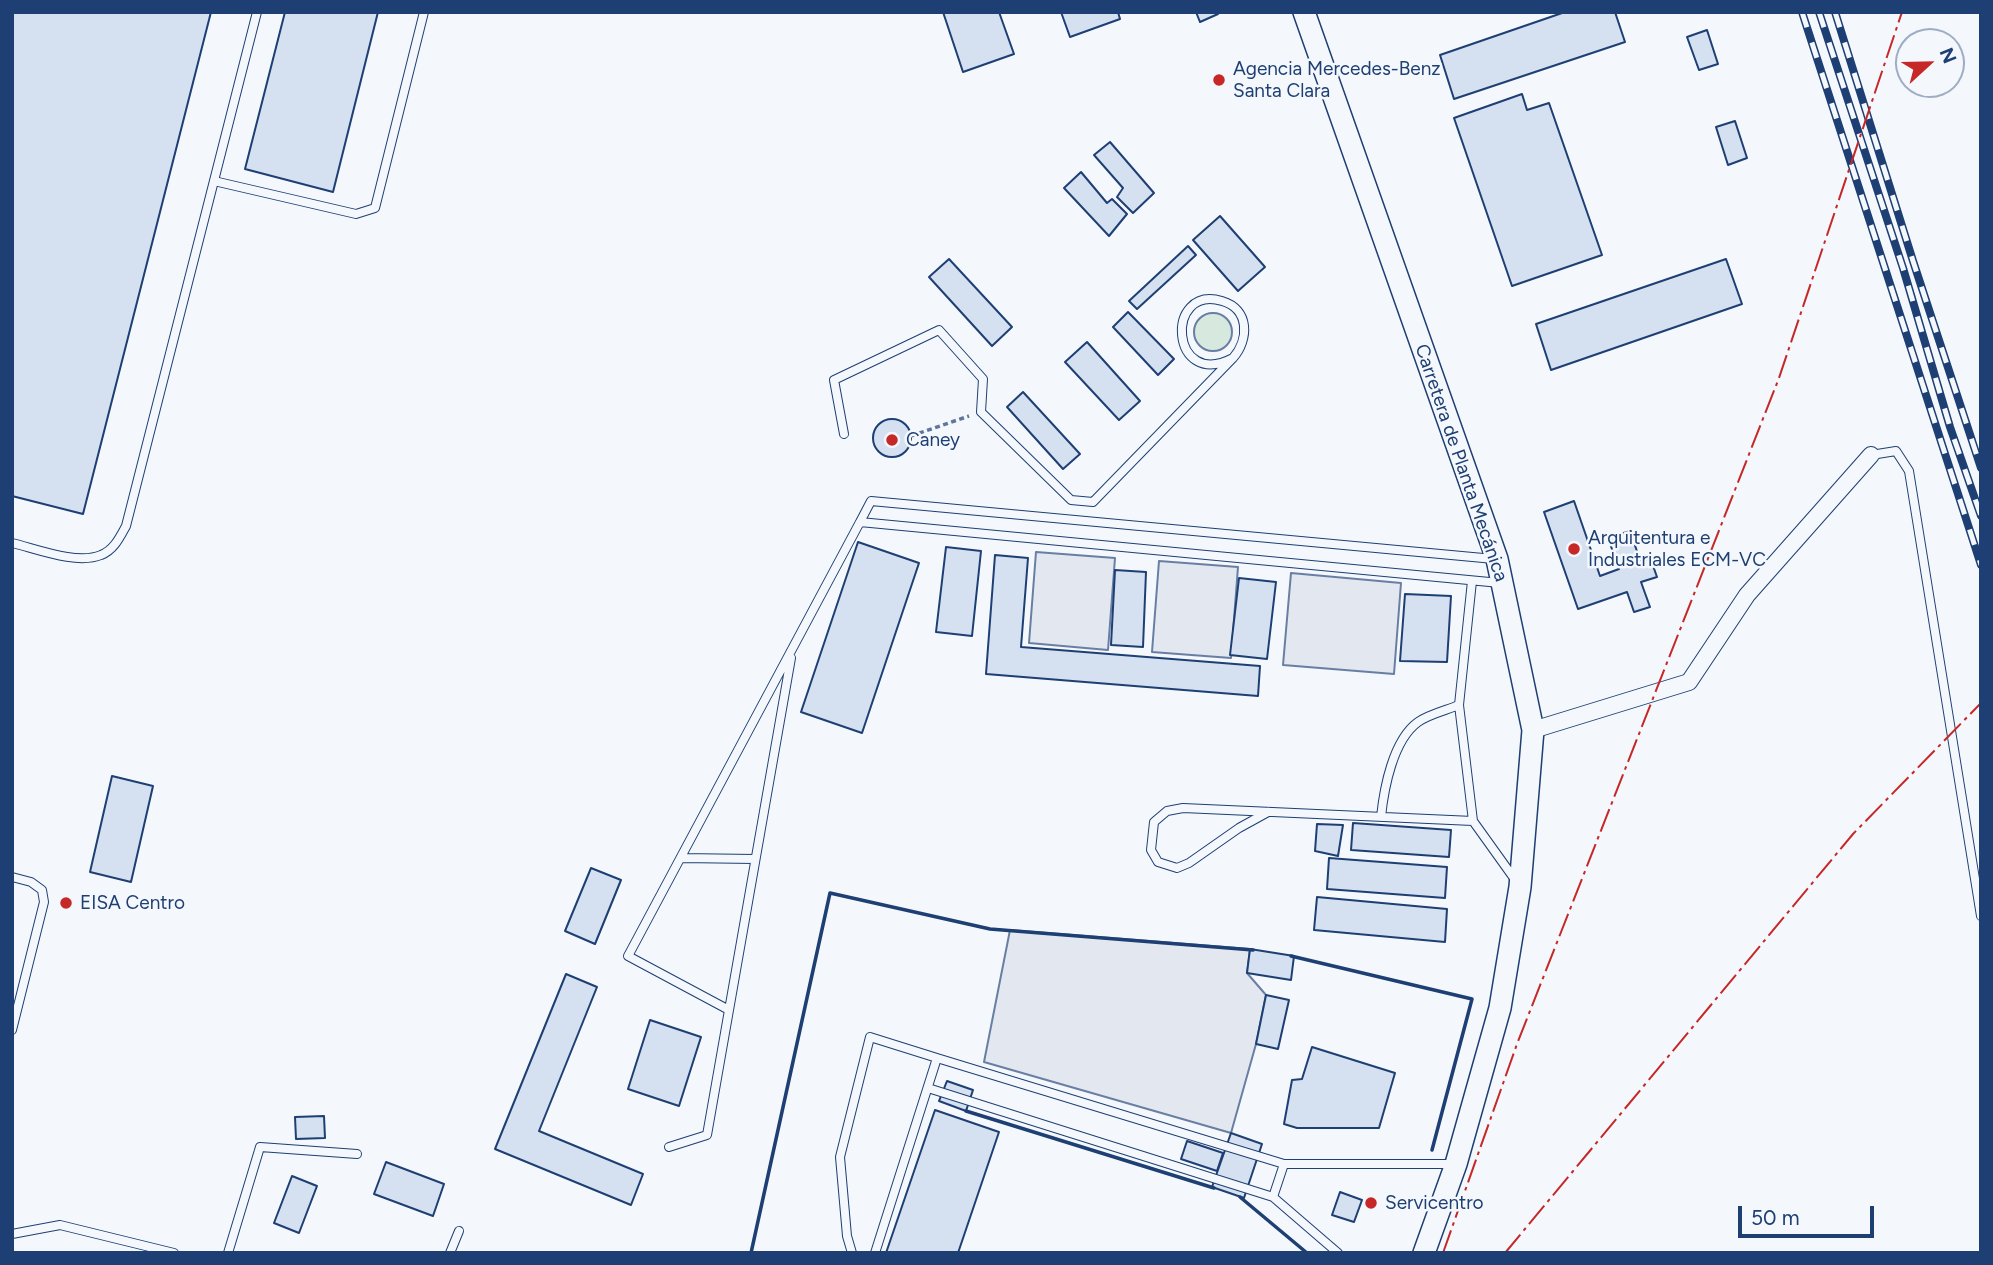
<!DOCTYPE html>
<html>
<head>
<meta charset="utf-8">
<style>
	body { margin:0 }
	#map { position:relative; width:1993px; height:1265px; overflow:hidden; background:#f4f7fb; font-family:Figtree,sans-serif }
	canvas { display:block }
	.frame { position:absolute; inset:0; border:14px solid #1d3f73; pointer-events:none }
	.north { position:absolute; left:1895px; top:28px; width:70px; height:70px; box-sizing:border-box; background:#f4f7fb; border:2px solid #9eadc5; border-radius:50%; rotate:68deg; font-size:19px; font-weight:700; line-height:28px; text-align:center; color:#1d3f73 }
	.north::after { content:''; display:block; margin:auto; width:24px; height:32px; background:#c62828; clip-path:polygon(50% 0,100% 100%,50% 72%,0 100%) }
	.scale { position:absolute; left:1738px; top:1206px; width:136px; height:32px; box-sizing:border-box; border:4px solid #1d3f73; border-top:0; padding-left:9px; font-size:21px; line-height:24px; white-space:nowrap; color:#1d3f73; -webkit-text-stroke:5px #f4f7fb; paint-order:stroke }
</style>
</head>
<body>
<div id="map">
<canvas width="1993" height="1265"></canvas>
<div class="frame"></div>
<div class="north">N</div>
<div class="scale">50 m</div>
</div>
<script>
const context = document.querySelector('canvas').getContext('2d');
context.lineJoin = 'round';
function fillPath(path, color) { context.fillStyle = color; context.fill(path, 'evenodd'); }
function strokePath(path, color, width, dash) { context.strokeStyle = color; context.lineWidth = width; context.lineCap = dash ? 'butt' : 'round'; context.setLineDash(dash || []); context.stroke(path); }
function write(font, color, halo, rows, align = 'center') {
  context.font = font + ' Figtree,sans-serif'; context.lineWidth = 5; context.setLineDash([]); context.textBaseline = 'middle'; context.strokeStyle = halo; context.fillStyle = color; for (const [text, x, y, turn = 0] of rows) {
    context.save(); context.translate(x, y); context.rotate((+turn || 0) * Math.PI / 180); context.textAlign = isNaN(turn) ? turn : align; if (halo) context.strokeText(text, 0, 0); context.fillText(text, 0, 0); context.restore();
  }
}
const green = new Path2D(`
	M1194 332a19 19 0 1 1 38 0a19 19 0 1 1-38 0Z`);
const parking = new Path2D(`
	M 1036,552 L 1115,558 L 1108,650 L 1029,643 Z
	M 1159,561 L 1238,567 L 1231,658 L 1152,652 Z
	M 1291,573 L 1401,583 L 1394,674 L 1283,665 Z
	M 1010,930 L 1250,949 L 1247,973 L 1266,995 L 1256,1044 L 1231,1133 L 984,1062 Z`);
const building = new Path2D(`
	M 12,12 L 211,12 L 83,514 L 12,496 Z
	M 285,12 L 378,12 L 333,192 L 245,169 Z
	M 943,12 L 999,12 L 1014,54 L 963,72 Z
	M 1061,12 L 1118,12 L 1120,19 L 1070,37 Z
	M 1196,12 L 1217,12 L 1218,14 L 1200,22 Z
	M 1565,12 L 1615,12 L 1625,42 L 1454,99 L 1440,55 Z
	M 1707,30 L 1718,64 L 1699,70 L 1687,37 Z
	M 1522,94 L 1527,110 L 1549,103 L 1602,255 L 1512,286 L 1454,118 Z
	M 1735,121 L 1747,158 L 1728,165 L 1716,127 Z
	M 1110,142 L 1154,193 L 1133,213 L 1117,197 L 1123,188 L 1094,155 Z
	M 1081,172 L 1107,203 L 1112,199 L 1127,214 L 1109,236 L 1064,188 Z
	M 1220,216 L 1265,267 L 1238,291 L 1193,240 Z
	M 1188,246 L 1196,255 L 1137,309 L 1129,301 Z
	M 949,259 L 1012,327 L 992,346 L 929,277 Z
	M 1726,259 L 1742,304 L 1551,370 L 1536,324 Z
	M 1128,312 L 1174,359 L 1158,375 L 1113,327 Z
	M 1087,342 L 1140,401 L 1119,420 L 1065,362 Z
	M 1023,392 L 1080,454 L 1063,469 L 1007,407 Z
	M873 438a19 19 0 1 1 38 0a19 19 0 1 1-38 0Z
	M 1574,501 L 1600,576 L 1619,569 L 1608,538 L 1630,531 L 1640,560 L 1651,560 L 1657,577 L 1641,582 L 1650,607 L 1634,612 L 1627,592 L 1578,609 L 1544,512 Z
	M 858,542 L 919,563 L 862,733 L 801,712 Z
	M 946,547 L 981,551 L 972,636 L 936,632 Z
	M 995,555 L 1028,558 L 1021,647 L 1260,666 L 1258,696 L 986,674 Z
	M 1115,570 L 1146,572 L 1143,647 L 1111,645 Z
	M 1239,578 L 1276,582 L 1267,659 L 1230,655 Z
	M 1405,594 L 1451,596 L 1447,662 L 1400,661 Z
	M 112,776 L 153,786 L 131,882 L 90,872 Z
	M 1353,823 L 1451,830 L 1449,857 L 1351,850 Z
	M 1317,824 L 1343,825 L 1338,856 L 1315,851 Z
	M 1329,858 L 1447,867 L 1445,898 L 1327,889 Z
	M 591,868 L 621,880 L 595,944 L 565,931 Z
	M 1317,897 L 1447,909 L 1445,942 L 1314,930 Z
	M 1250,949 L 1294,956 L 1291,980 L 1247,973 Z
	M 566,974 L 597,987 L 539,1131 L 643,1174 L 631,1205 L 495,1149 Z
	M 1266,995 L 1289,1000 L 1278,1049 L 1256,1044 Z
	M 650,1020 L 701,1037 L 679,1106 L 628,1089 Z
	M 1312,1047 L 1395,1073 L 1379,1128 L 1297,1128 L 1284,1124 L 1292,1080 L 1302,1079 Z
	M 947,1081 L 973,1090 L 966,1111 L 939,1101 Z
	M 935,1110 L 999,1132 L 958,1253 L 886,1253 Z
	M 324,1116 L 325,1138 L 296,1139 L 295,1117 Z
	M 1231,1133 L 1262,1144 L 1244,1198 L 1212,1187 Z
	M 1187,1141 L 1223,1153 L 1217,1171 L 1181,1159 Z
	M 386,1162 L 444,1184 L 433,1216 L 374,1194 Z
	M 292,1176 L 317,1186 L 299,1233 L 274,1223 Z
	M 1340,1192 L 1362,1200 L 1354,1222 L 1332,1215 Z`);
const path = new Path2D(`
	M 911,436 L 969,416`);
const service = new Path2D(`
	M 214,181 L 356,214 L 375,208 L 424,12
	M 844,434 L 834,380 L 939,330 L 983,379 L 981,412 L 1071,500 L 1093,502 L 1233,358 C 1249,340 1250,309 1222,301 C 1164,284 1170,391 1233,358
	M 1871,455 L 1896,451 L 1909,471 L 1981,916
	M 12,543 C 37,549 77,565 101,555 C 114,550 120,537 126,526 L 257,12
	M 1494,559 L 871,501 L 860,522 L 1500,583
	M 1472,581 L 1459,705 L 1473,821 L 1516,881
	M 1268,812 L 1239,828 L 1189,863 L 1177,868 L 1158,862 L 1151,850 L 1154,822 L 1167,811 L 1183,808 L 1473,821
	M 1381,817 C 1384,788 1393,740 1418,722 C 1429,714 1447,710 1459,705
	M 681,858 L 755,859
	M 12,877 L 31,882 L 42,890 L 44,902 L 12,1030
	M 729,1010 L 628,956 L 860,522
	M 937,1058 L 1284,1164
	M 928,1088 L 1273,1197
	M 669,1147 L 707,1135 L 791,658
	M 12,1234 L 60,1225 L 174,1253
	M 228,1253 L 260,1147 L 357,1154
	M 450,1253 L 459,1231
	M 852,1253 L 847,1236 L 840,1157 L 870,1037 L 937,1058 L 875,1253
	M 1338,1253 L 1273,1197 L 1284,1164 L 1453,1164`);
const minor = new Path2D(`
	M 1533,730 L 1689,682 L 1747,595 L 1871,455`);
const tertiary = new Path2D(`
	M 1304,12 L 1497,559 L 1533,730 L 1520,887 L 1500,1008 L 1456,1164 L 1424,1253`);
const rail = new Path2D(`
	M 1802,12 L 1981,565
	M 1819,12 L 1903,268 L 1950,427 L 1981,516
	M 1835,12 L 1913,261 L 1981,468`);
const wall = new Path2D(`
	M 1291,956 L 1472,999 L 1432,1150
	M 966,1111 L 1214,1188
	M 1240,1197 L 1307,1253
	M 751,1253 L 830,893 L 990,929 L 1253,950`);
const power = new Path2D(`
	M 1443,1253 L 1517,1044 L 1779,378 L 1902,12
	M 1505,1253 L 1853,834 L 1981,703`);
const markers = [
	[1219,80,7,"#c62828"],
	[892,440,7,"#c62828"],
	[1574,549,7,"#c62828"],
	[66,903,7,"#c62828"],
	[1371,1203,7,"#c62828"]
];
const poiNames = [
	["Agencia Mercedes-Benz",1233,69],
	["Santa Clara",1233,91],
	["Caney",906,440],
	["Arquitentura e",1588,538],
	["Industriales ECM-VC",1588,560],
	["EISA Centro",80,903],
	["Servicentro",1385,1203]
];
const streetNames = [
	["Carretera de Planta Mecánica",1461,463,71]
];
fillPath(green, '#d7e8df');
strokePath(green, '#687fa3', 2);
fillPath(parking, '#e3e8f0');
strokePath(parking, '#687fa3', 2);
fillPath(building, '#d5e0f0');
strokePath(building, '#1d3f73', 2);
strokePath(service, '#1d3f73', 10);
strokePath(minor, '#1d3f73', 18);
strokePath(tertiary, '#1d3f73', 24);
strokePath(path, '#5e769c', 3.5, [5, 3.5]);
strokePath(service, '#f4f7fb', 8);
strokePath(minor, '#f4f7fb', 16);
strokePath(tertiary, '#f4f7fb', 21);
strokePath(rail, '#1d3f73', 8);
strokePath(rail, '#f4f7fb', 5, [16]);
strokePath(wall, '#1d3f73', 3.5);
strokePath(power, '#c62828', 2, [24, 5, 3.5, 5]);
for (const [x, y, r, color] of markers) { const dot = new Path2D(); dot.arc(x, y, r, 0, 2 * Math.PI); context.fillStyle = color; context.fill(dot); strokePath(dot, '#f4f7fb', 2.5); }
write('19px', '#1d3f73', '#f4f7fb', poiNames, 'left');
write('19px', '#1d3f73', '#f4f7fb', streetNames);
</script>
</body>
</html>
